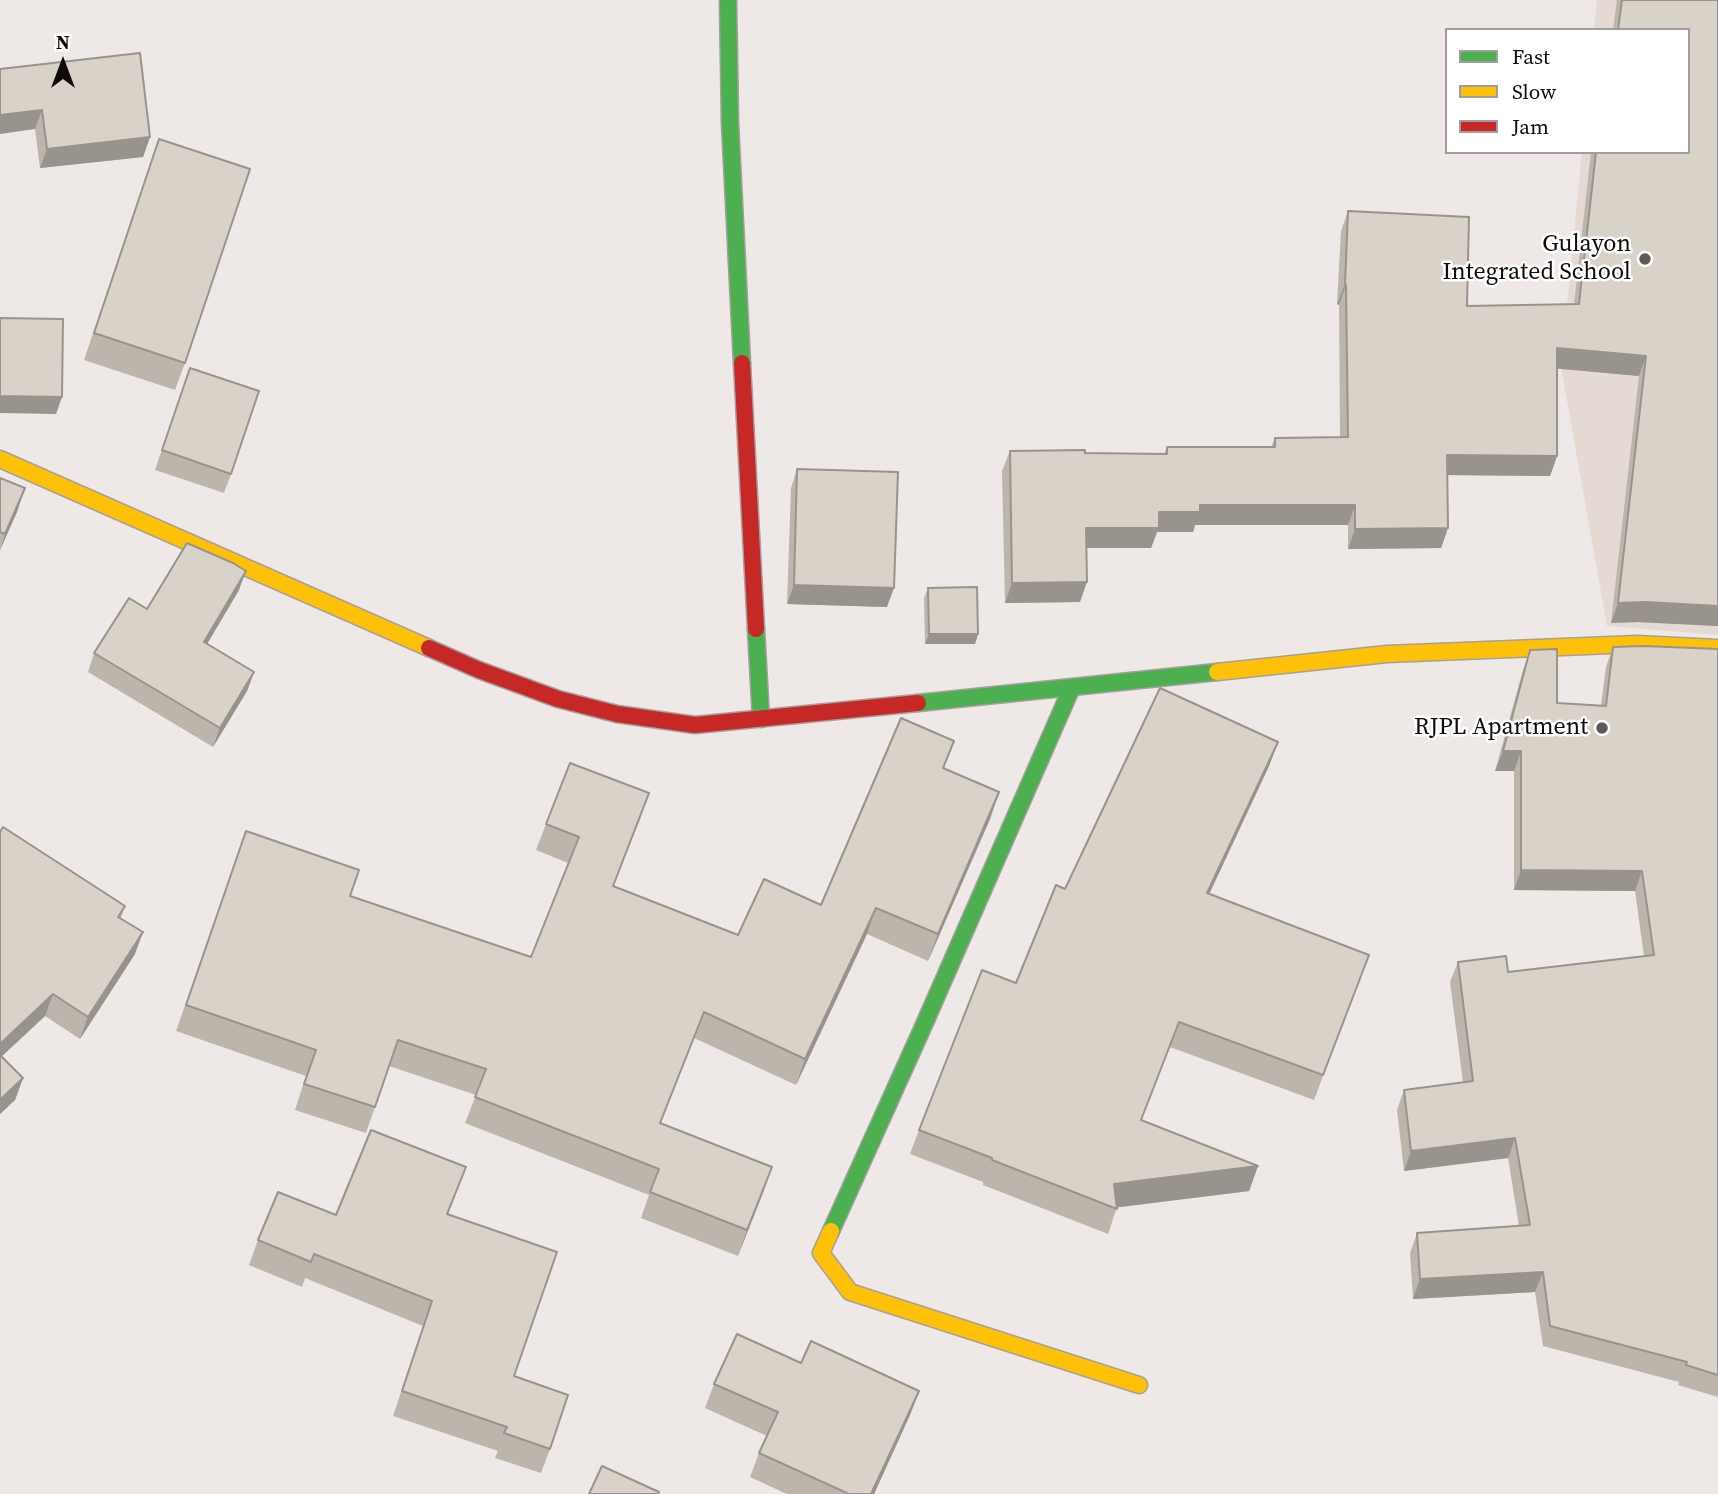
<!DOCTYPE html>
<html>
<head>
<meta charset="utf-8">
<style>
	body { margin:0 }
	#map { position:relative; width:1718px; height:1494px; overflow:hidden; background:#eee9e6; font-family:"Source Serif 4",serif }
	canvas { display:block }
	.legend { position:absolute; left:1445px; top:28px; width:245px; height:126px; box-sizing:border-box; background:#fff; border:2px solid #9f9d9d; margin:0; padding:9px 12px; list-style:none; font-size:21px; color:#0e0b09 }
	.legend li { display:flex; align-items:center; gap:14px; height:35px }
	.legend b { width:35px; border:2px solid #9f9d9d }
	.north { position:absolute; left:28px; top:28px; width:70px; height:70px; -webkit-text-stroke:5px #fff; paint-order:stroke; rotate:0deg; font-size:19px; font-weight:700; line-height:28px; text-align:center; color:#0e0b09 }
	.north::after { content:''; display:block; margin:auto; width:24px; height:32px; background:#0e0b09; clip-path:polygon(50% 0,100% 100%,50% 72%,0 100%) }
</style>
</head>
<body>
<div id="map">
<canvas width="1718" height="1494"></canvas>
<ul class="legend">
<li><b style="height:9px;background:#4caf50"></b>Fast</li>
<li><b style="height:9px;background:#ffc107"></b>Slow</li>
<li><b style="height:9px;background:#c62828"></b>Jam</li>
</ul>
<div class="north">N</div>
</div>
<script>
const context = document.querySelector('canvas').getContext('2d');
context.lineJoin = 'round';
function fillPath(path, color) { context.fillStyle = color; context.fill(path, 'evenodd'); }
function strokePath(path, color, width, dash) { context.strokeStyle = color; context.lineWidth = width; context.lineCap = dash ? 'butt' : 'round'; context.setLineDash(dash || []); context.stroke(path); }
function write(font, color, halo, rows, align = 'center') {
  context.font = font + ' "Source Serif 4",serif'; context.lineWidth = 5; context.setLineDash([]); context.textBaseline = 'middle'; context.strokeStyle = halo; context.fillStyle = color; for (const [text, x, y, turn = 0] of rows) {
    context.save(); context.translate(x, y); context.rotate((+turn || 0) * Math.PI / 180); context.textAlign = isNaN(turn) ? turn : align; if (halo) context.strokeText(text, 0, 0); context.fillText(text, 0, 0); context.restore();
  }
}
const built = new Path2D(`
	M 1597,0 L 1718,0 L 1718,635 L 1607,626 L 1561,367 L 1582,152 L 1688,152 L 1688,30 L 1594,30 Z`);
const fast = new Path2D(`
	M 728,0 L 730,123 L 742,363
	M 756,629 L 761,719
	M 918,703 L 1217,672
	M 831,1231 L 923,1027 L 1072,687`);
const slow = new Path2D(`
	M 0,459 L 429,648
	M 1217,672 L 1387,654 L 1637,644 L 1718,648
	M 831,1231 L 821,1253 L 850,1292 L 1139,1385`);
const jam = new Path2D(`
	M 742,363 L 756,629
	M 429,648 L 479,670 L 558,699 L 617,714 L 695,725 L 918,703`);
const wall = new Path2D(`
	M 1617,0 L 1718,0 L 1718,626 L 1638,622 L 1611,623 L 1639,376 L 1557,368 L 1557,456 L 1550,476 L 1447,475 L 1448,528 L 1441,548 L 1348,549 L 1348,525 L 1195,525 L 1193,532 L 1157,532 L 1151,548 L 1086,548 L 1080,602 L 1005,603 L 1002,471 L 1010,451 L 1164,454 L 1167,447 L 1271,447 L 1275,438 L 1340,437 L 1339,305 L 1337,304 L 1341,231 L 1348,211 L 1467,306 L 1574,304 L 1591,152 L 1688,152 L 1688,30 L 1613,30 Z
	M 0,69 L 150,137 L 143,157 L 40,168 L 35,129 Z
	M 159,139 L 185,363 L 175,390 L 84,360 Z
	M 183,387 L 231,474 L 224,493 L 155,470 Z
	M 797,469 L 887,607 L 787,604 L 791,488 Z
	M 0,478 L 17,512 L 0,550 Z
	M 928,588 L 978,634 L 975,644 L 925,644 L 924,598 Z
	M 239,590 L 207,644 L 254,672 L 247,691 L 213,747 L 88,672 L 94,653 L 147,609 Z
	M 1613,647 L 1718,649 L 1718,1397 L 1678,1385 L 1679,1382 L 1543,1346 L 1535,1292 L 1413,1299 L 1410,1253 L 1417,1233 L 1519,1226 L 1508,1158 L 1404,1171 L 1397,1110 L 1404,1090 L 1463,1082 L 1450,982 L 1458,962 L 1508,972 L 1644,956 L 1635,891 L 1514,890 L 1514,771 L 1495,771 L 1523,670 L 1530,650 L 1557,703 L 1601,705 L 1606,667 Z
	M 1278,742 L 1269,766 L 1209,894 L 1369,955 L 1314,1100 L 1170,1047 L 1141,1120 L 1258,1166 L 1249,1191 L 1117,1207 L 1108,1234 L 983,1185 L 983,1182 L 910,1154 L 919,1130 L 1016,983 L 1065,889 Z
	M 944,769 L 999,792 L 990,819 L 928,961 L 867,934 L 796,1085 L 694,1038 L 661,1123 L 772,1167 L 738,1256 L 641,1218 L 649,1195 L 465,1123 L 476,1095 L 389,1066 L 366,1133 L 295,1110 L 306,1076 L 176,1031 L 237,857 L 531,957 L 568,863 L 536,850 L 546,824 L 649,793 L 613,886 L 738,935 L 821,905 Z
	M 0,832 L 125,906 L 121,918 L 135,954 L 80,1039 L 45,1016 L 2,1056 L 23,1078 L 15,1100 L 0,1114 Z
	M 466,1167 L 448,1215 L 514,1376 L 550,1449 L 541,1473 L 495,1458 L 498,1451 L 393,1416 L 423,1326 L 305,1278 L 302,1287 L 249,1265 L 258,1240 L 336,1215 Z
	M 801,1363 L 919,1391 L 910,1415 L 874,1494 L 787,1494 L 750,1477 L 759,1453 L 767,1436 L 705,1408 L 714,1384 Z`);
const shadedWall = new Path2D(`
	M 42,110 L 35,129 L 0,134 L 0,115 Z
	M 150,137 L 143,157 L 40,168 L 47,149 Z
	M 1345,284 L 1346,285 L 1339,305 L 1337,304 Z
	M 1557,348 L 1646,356 L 1639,376 L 1550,368 Z
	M 0,396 L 62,397 L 56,414 L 0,413 Z
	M 1447,455 L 1557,456 L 1550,476 L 1440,475 Z
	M 25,488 L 17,512 L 0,550 L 5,534 Z
	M 1200,505 L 1355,505 L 1348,525 L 1195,525 L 1193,532 L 1157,532 L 1151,548 L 1079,548 L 1086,528 L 1159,512 Z
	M 1448,528 L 1441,548 L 1348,549 L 1355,529 Z
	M 246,571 L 239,590 L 197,661 L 204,642 Z
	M 1087,582 L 1080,602 L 1005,603 L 1012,583 Z
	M 794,585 L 894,588 L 887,607 L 787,604 Z
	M 1645,602 L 1718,606 L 1718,626 L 1638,622 L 1611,623 L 1618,603 Z
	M 929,634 L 978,634 L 975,644 L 925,644 Z
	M 254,672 L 247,691 L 213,747 L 220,728 Z
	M 1278,742 L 1269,766 L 1198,918 L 1207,893 Z
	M 1503,751 L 1521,751 L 1514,771 L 1495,771 Z
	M 999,792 L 990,819 L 928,961 L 938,934 Z
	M 649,793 L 640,819 L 603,912 L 613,886 Z
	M 1521,870 L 1642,871 L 1635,891 L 1514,890 Z
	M 876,908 L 867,934 L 796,1085 L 805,1059 Z
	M 143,932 L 135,954 L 80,1039 L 88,1017 Z
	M 53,994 L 45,1016 L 0,1058 L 0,1044 Z
	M 23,1078 L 15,1100 L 0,1114 L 0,1100 Z
	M 1515,1138 L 1508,1158 L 1404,1171 L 1411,1151 Z
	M 1258,1166 L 1249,1191 L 1113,1208 L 1114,1184 Z
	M 772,1167 L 763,1193 L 738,1256 L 747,1230 Z
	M 1543,1272 L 1535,1292 L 1413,1299 L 1420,1279 Z
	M 919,1391 L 910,1415 L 874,1494 L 871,1494 Z`);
const building = new Path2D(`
	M 1622,0 L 1718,0 L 1718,606 L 1645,602 L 1618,603 L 1646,356 L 1557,348 L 1557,456 L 1447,455 L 1448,528 L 1355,529 L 1355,505 L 1200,505 L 1200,512 L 1159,512 L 1159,528 L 1086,528 L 1087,582 L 1012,583 L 1010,451 L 1085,450 L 1085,453 L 1167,454 L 1167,447 L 1275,447 L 1275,438 L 1348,437 L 1346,285 L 1345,284 L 1348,211 L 1469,217 L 1467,306 L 1579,304 L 1596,152 L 1688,152 L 1688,30 L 1618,30 Z
	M 140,53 L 150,137 L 47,149 L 42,110 L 0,115 L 0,69 Z
	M 159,139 L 250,169 L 185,363 L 94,333 Z
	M 0,318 L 63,319 L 62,397 L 0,396 Z
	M 190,368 L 259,391 L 231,474 L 162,450 Z
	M 797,469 L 898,472 L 894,588 L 794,585 Z
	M 0,478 L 25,488 L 5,534 L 0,532 Z
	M 187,543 L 233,563 L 246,571 L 204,642 L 254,672 L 220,728 L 94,653 L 129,598 L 147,609 Z
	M 977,587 L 978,634 L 929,634 L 928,588 Z
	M 1644,646 L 1718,649 L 1718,1375 L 1686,1365 L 1687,1362 L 1550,1326 L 1543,1272 L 1420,1279 L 1417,1233 L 1530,1225 L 1515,1138 L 1411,1151 L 1404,1090 L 1473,1081 L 1458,962 L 1506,956 L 1508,972 L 1654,955 L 1642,871 L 1521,870 L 1521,751 L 1503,751 L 1530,650 L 1557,649 L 1557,703 L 1606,706 L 1613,647 Z
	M 1160,688 L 1278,742 L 1207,893 L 1369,955 L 1323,1075 L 1179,1022 L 1141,1120 L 1258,1166 L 1114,1184 L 1117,1209 L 992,1160 L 992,1158 L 919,1130 L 982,970 L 1016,983 L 1056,885 L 1065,889 Z
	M 901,718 L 954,741 L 943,768 L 999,792 L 938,934 L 876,908 L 805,1059 L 704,1012 L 660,1123 L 772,1167 L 747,1230 L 650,1192 L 659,1169 L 475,1097 L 486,1069 L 398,1040 L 375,1107 L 304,1084 L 316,1050 L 186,1005 L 246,831 L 359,870 L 350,896 L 531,957 L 579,837 L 546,824 L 570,763 L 649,793 L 613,886 L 738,935 L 764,879 L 821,905 Z
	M 3,827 L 125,906 L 118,917 L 143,932 L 88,1017 L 53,994 L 0,1044 L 0,832 Z
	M 0,1055 L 23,1078 L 0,1100 Z
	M 371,1130 L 466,1167 L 447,1214 L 557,1252 L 514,1376 L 568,1395 L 550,1449 L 504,1433 L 507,1427 L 402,1391 L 432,1301 L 314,1254 L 311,1262 L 258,1240 L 278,1192 L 336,1215 Z
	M 737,1334 L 801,1363 L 811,1341 L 919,1391 L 871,1494 L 849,1494 L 759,1453 L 778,1412 L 714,1384 Z
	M 602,1466 L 659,1492 L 658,1494 L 589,1494 Z`);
const markers = [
	[1645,259,7,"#5c5956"],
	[1602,728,7,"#5c5956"]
];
const poiNames = [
	["Gulayon",1631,245],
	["Integrated School",1631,273],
	["RJPL Apartment",1588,728]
];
fillPath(built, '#e5d9d4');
strokePath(fast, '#a4a09e', 19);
strokePath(slow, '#a4a09e', 19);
strokePath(jam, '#a4a09e', 19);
strokePath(fast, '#4caf50', 16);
strokePath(slow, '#ffc107', 16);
strokePath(jam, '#c62828', 16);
fillPath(wall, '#bbb5ac');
fillPath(shadedWall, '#98938c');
fillPath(building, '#d9d2c8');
strokePath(building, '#98938c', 2);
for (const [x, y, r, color] of markers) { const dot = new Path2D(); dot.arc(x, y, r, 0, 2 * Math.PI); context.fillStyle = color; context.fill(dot); strokePath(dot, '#fff', 2.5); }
write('24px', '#0e0b09', '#fff', poiNames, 'right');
</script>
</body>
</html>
